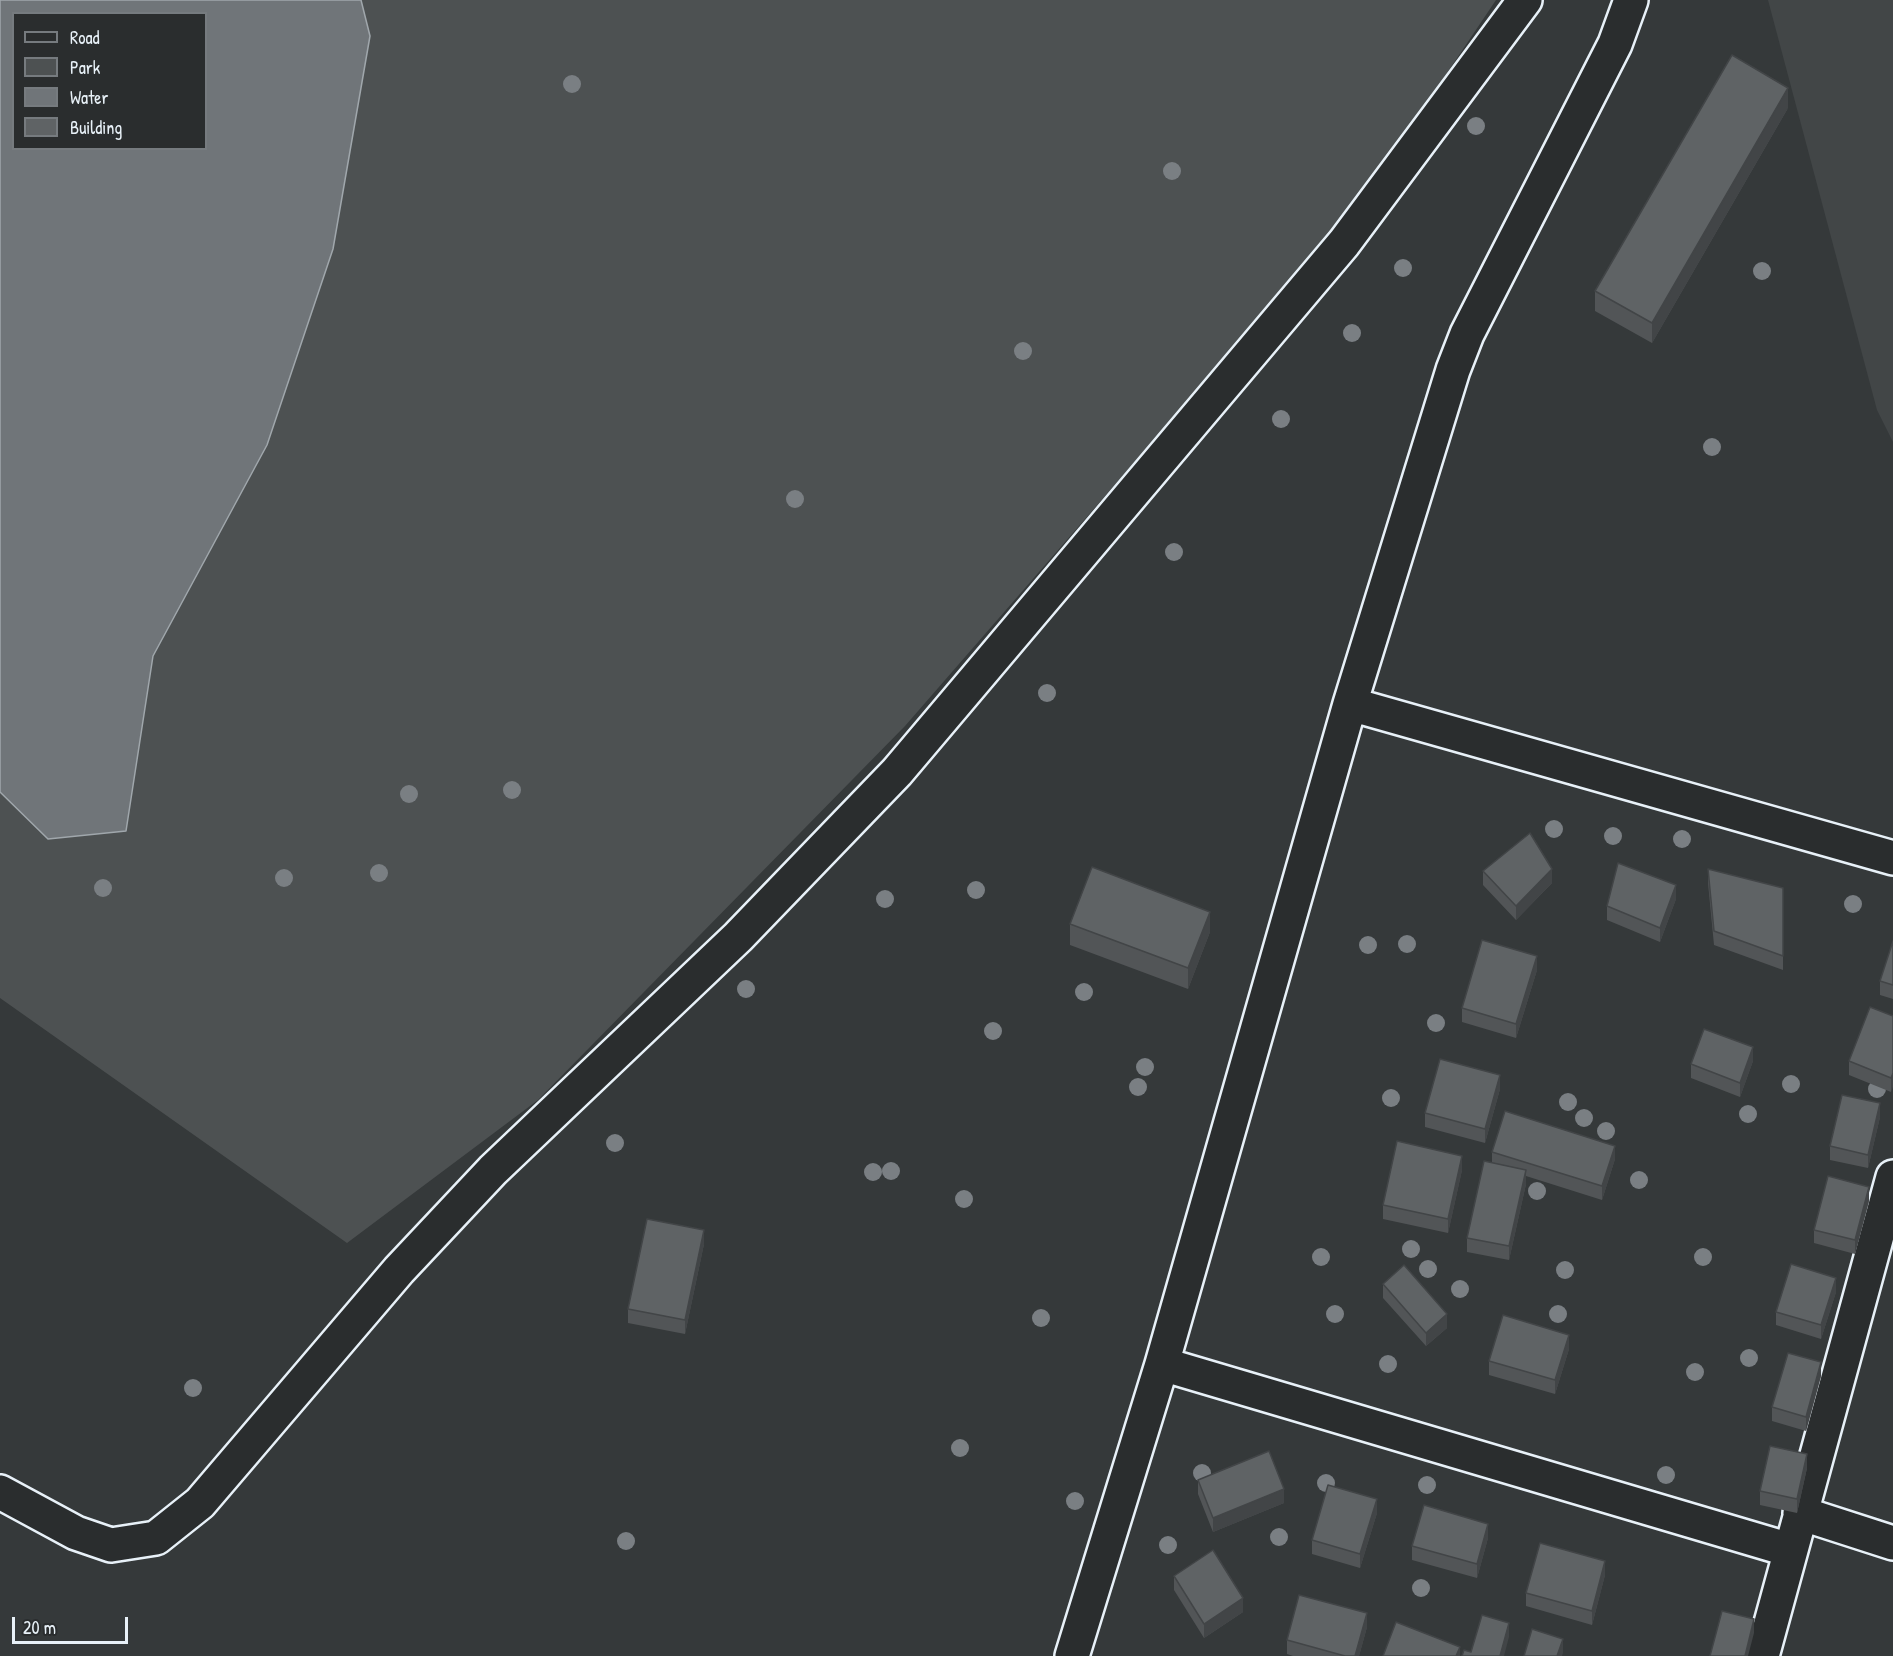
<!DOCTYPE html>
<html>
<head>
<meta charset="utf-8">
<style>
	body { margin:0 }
	#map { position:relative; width:1893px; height:1656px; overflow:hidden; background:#35393a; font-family:"Patrick Hand",sans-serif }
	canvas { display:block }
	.legend { position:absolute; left:12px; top:12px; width:195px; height:138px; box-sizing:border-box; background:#2a2d2e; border:2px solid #767b7f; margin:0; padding:8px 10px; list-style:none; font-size:18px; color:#e8f1f8 }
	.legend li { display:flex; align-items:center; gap:12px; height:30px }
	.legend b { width:30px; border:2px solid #767b7f }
	.scale { position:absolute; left:12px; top:1617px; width:116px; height:27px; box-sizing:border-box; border:3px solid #e8f1f8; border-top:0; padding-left:8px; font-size:18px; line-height:21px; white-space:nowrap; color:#e8f1f8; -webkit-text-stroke:4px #2a2d2e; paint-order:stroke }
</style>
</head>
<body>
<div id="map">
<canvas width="1893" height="1656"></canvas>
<ul class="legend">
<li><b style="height:8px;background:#2a2d2e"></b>Road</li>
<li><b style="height:16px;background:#4d5152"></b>Park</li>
<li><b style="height:16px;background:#707579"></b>Water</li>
<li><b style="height:16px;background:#5f6365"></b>Building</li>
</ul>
<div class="scale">20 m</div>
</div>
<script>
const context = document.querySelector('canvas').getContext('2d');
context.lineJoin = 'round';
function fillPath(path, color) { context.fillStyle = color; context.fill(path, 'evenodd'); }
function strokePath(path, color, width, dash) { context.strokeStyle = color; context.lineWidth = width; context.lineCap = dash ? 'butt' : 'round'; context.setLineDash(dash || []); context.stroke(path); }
const built = new Path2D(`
	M 1768,0 L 1893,0 L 1893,442 L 1877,410 Z`);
const green = new Path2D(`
	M 0,0 L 1496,0 L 1359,204 L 905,726 L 538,1100 L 347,1243 L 0,998 ZM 14,14 L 206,14 L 206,148 L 14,148 Z`);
const water = new Path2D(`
	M 0,0 L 361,0 L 370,36 L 333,249 L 267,445 L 153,656 L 126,831 L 48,839 L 0,792 ZM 14,14 L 206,14 L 206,148 L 14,148 Z`);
const minor = new Path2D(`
	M 1350,704 L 1893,858
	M 1162,1364 L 1790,1550
	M 0,1492 L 76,1533 L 111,1545 L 156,1538 L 200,1503 L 399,1270 L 493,1170 L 738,937 L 897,772 L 1344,243 L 1525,0
	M 1800,1513 L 1893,1543
	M 1072,1656 L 1162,1364 L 1350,704 L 1453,370 L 1467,334 L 1615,44 L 1631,0
	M 1762,1656 L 1893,1177`);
const trees = [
	[572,84],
	[1476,126],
	[1172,171],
	[1403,268],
	[1762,271],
	[1352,333],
	[1023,351],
	[1281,419],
	[1712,447],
	[795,499],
	[1174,552],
	[1047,693],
	[512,790],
	[409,794],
	[1554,829],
	[1613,836],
	[1682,839],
	[379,873],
	[284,878],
	[103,888],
	[976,890],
	[885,899],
	[1853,904],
	[1407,944],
	[1368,945],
	[746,989],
	[1084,992],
	[1436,1023],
	[993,1031],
	[1145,1067],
	[1791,1084],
	[1138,1087],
	[1877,1089],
	[1391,1098],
	[1568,1102],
	[1748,1114],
	[1584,1118],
	[1606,1131],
	[615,1143],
	[891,1171],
	[873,1172],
	[1639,1180],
	[1537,1191],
	[964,1199],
	[1411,1249],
	[1321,1257],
	[1703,1257],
	[1428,1269],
	[1565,1270],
	[1460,1289],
	[1335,1314],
	[1558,1314],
	[1041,1318],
	[1749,1358],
	[1388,1364],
	[1695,1372],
	[193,1388],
	[960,1448],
	[1202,1473],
	[1666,1475],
	[1326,1483],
	[1427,1485],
	[1075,1501],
	[1279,1537],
	[626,1541],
	[1168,1545],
	[1421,1588]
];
const wall = new Path2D(`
	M 1788,108 L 1652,343 L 1595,311 L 1595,291 Z
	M 1708,869 L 1783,888 L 1783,970 L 1714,945 L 1708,883 Z
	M 1483,871 L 1552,883 L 1516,920 L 1483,885 Z
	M 1676,899 L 1660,942 L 1607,920 L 1607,906 Z
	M 1070,924 L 1210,932 L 1188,989 L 1070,945 Z
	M 1893,941 L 1893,999 L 1880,995 L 1880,981 Z
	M 1537,970 L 1516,1038 L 1462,1022 L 1462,1008 Z
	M 1893,1016 L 1891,1092 L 1849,1075 L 1849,1061 Z
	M 1753,1061 L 1740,1097 L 1691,1078 L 1691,1064 Z
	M 1500,1089 L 1485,1143 L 1425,1127 L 1425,1113 Z
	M 1880,1117 L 1868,1168 L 1830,1160 L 1830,1146 Z
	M 1492,1152 L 1615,1159 L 1602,1200 L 1526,1176 L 1526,1184 L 1509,1260 L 1467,1252 L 1467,1238 L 1492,1163 Z
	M 1462,1170 L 1448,1233 L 1383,1219 L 1383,1205 Z
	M 1869,1201 L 1855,1254 L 1814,1243 L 1814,1230 Z
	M 704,1244 L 685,1334 L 628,1323 L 628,1309 Z
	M 1383,1284 L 1447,1328 L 1426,1346 L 1383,1298 Z
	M 1836,1292 L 1821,1339 L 1776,1325 L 1776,1312 Z
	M 1569,1349 L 1555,1394 L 1489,1375 L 1489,1361 Z
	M 1821,1376 L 1806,1431 L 1772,1421 L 1772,1407 Z
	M 1807,1468 L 1797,1513 L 1760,1505 L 1760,1491 Z
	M 1198,1480 L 1284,1503 L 1213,1532 L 1198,1494 Z
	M 1377,1513 L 1360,1568 L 1312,1554 L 1312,1540 Z
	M 1488,1538 L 1477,1578 L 1412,1560 L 1412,1546 Z
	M 1605,1575 L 1592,1625 L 1526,1606 L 1526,1593 Z
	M 1174,1576 L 1243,1612 L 1204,1638 L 1174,1590 Z
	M 1367,1627 L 1359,1656 L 1293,1656 L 1287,1654 L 1287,1640 Z`);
const shadedWall = new Path2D(`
	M 1788,88 L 1788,108 L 1652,343 L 1652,323 Z
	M 1552,869 L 1552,883 L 1516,920 L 1516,906 Z
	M 1676,885 L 1676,899 L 1660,942 L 1660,928 Z
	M 1210,912 L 1210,932 L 1188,989 L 1188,968 Z
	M 1537,956 L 1537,970 L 1516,1038 L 1516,1024 Z
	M 1753,1047 L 1753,1061 L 1740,1097 L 1740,1083 Z
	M 1893,1073 L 1893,1087 L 1891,1092 L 1891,1078 Z
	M 1500,1075 L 1500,1089 L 1485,1143 L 1485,1129 Z
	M 1880,1103 L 1880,1117 L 1868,1168 L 1868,1155 Z
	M 1615,1146 L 1615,1159 L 1602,1200 L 1602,1186 Z
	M 1462,1156 L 1462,1170 L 1448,1233 L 1448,1219 Z
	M 1526,1170 L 1526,1184 L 1509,1260 L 1509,1246 Z
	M 1869,1187 L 1869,1201 L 1855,1254 L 1855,1240 Z
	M 704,1230 L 704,1244 L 685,1334 L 685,1320 Z
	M 1836,1278 L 1836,1292 L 1821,1339 L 1821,1325 Z
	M 1447,1314 L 1447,1328 L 1426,1346 L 1426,1333 Z
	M 1569,1335 L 1569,1349 L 1555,1394 L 1555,1380 Z
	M 1821,1362 L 1821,1376 L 1806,1431 L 1806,1417 Z
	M 1807,1454 L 1807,1468 L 1797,1513 L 1797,1499 Z
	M 1284,1489 L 1284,1503 L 1213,1532 L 1213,1518 Z
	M 1377,1499 L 1377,1513 L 1360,1568 L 1360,1554 Z
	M 1488,1524 L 1488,1538 L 1477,1578 L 1477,1564 Z
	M 1605,1561 L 1605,1575 L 1592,1625 L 1592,1611 Z
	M 1243,1598 L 1243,1612 L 1204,1638 L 1204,1624 Z
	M 1367,1613 L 1367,1627 L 1359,1656 L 1355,1656 Z
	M 1754,1619 L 1754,1633 L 1748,1656 L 1745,1656 Z
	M 1509,1623 L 1509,1637 L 1504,1656 L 1500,1656 Z
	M 1563,1639 L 1563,1653 L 1562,1656 L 1557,1656 Z
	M 1460,1647 L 1460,1656 L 1456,1656 Z`);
const building = new Path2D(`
	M 1732,55 L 1788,88 L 1652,323 L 1595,291 Z
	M 1530,833 L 1552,869 L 1516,906 L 1483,871 Z
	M 1618,863 L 1676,885 L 1660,928 L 1607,906 Z
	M 1092,867 L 1210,912 L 1188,968 L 1070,924 Z
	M 1708,869 L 1783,888 L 1783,956 L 1714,931 Z
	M 1482,940 L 1537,956 L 1516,1024 L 1462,1008 Z
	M 1893,941 L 1893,985 L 1880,981 Z
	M 1870,1007 L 1893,1016 L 1893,1073 L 1891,1078 L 1849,1061 Z
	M 1704,1029 L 1753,1047 L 1740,1083 L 1691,1064 Z
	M 1440,1059 L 1500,1075 L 1485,1129 L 1425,1113 Z
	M 1842,1095 L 1880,1103 L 1868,1155 L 1830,1146 Z
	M 1505,1111 L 1615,1146 L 1602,1186 L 1492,1152 Z
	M 1397,1141 L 1462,1156 L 1448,1219 L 1383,1205 Z
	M 1484,1161 L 1526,1170 L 1509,1246 L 1467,1238 Z
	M 1828,1176 L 1869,1187 L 1855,1240 L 1814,1230 Z
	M 647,1219 L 704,1230 L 685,1320 L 628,1309 Z
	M 1791,1264 L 1836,1278 L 1821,1325 L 1776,1312 Z
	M 1404,1265 L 1447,1314 L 1426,1333 L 1383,1284 Z
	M 1503,1315 L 1569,1335 L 1555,1380 L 1489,1361 Z
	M 1788,1353 L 1821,1362 L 1806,1417 L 1772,1407 Z
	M 1770,1446 L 1807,1454 L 1797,1499 L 1760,1491 Z
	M 1269,1451 L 1284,1489 L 1213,1518 L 1198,1480 Z
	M 1328,1485 L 1377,1499 L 1360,1554 L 1312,1540 Z
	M 1424,1505 L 1488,1524 L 1477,1564 L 1412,1546 Z
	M 1540,1543 L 1605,1561 L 1592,1611 L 1526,1593 Z
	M 1213,1550 L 1243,1598 L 1204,1624 L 1174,1576 Z
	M 1299,1595 L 1367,1613 L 1355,1656 L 1345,1656 L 1287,1640 Z
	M 1722,1611 L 1754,1619 L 1745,1656 L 1710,1656 Z
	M 1482,1615 L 1509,1623 L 1500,1656 L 1462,1656 L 1464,1650 L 1471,1652 Z
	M 1396,1622 L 1460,1647 L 1456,1656 L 1383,1656 Z
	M 1532,1629 L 1563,1639 L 1557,1656 L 1524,1656 Z`);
fillPath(built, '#424647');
fillPath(green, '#4d5152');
fillPath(water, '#707579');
strokePath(water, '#a0a7ac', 1.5);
strokePath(minor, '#e8f1f8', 38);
strokePath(minor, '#2a2d2e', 33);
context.fillStyle = '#7a7f83';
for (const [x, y] of trees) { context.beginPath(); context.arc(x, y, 9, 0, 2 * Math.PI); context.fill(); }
fillPath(wall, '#525557');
fillPath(shadedWall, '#424547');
fillPath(building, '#5f6365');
strokePath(building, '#424547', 1.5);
</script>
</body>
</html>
